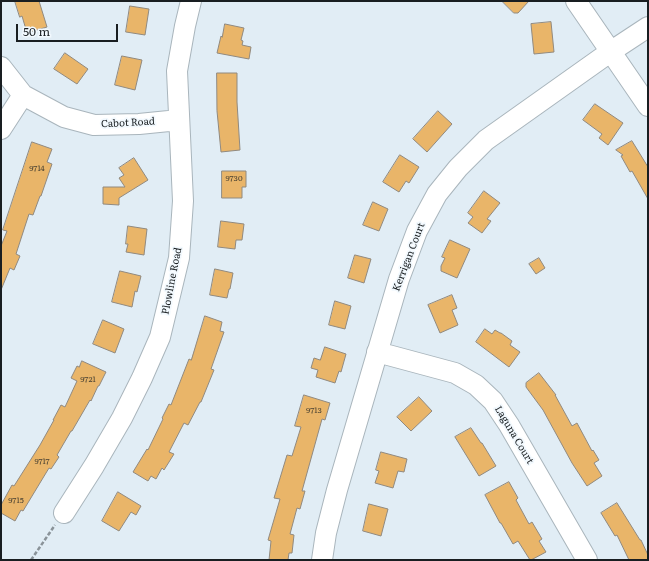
<!DOCTYPE html>
<html>
<head>
<meta charset="utf-8">
<style>
	body { margin:0 }
	#map { position:relative; width:649px; height:561px; overflow:hidden; background:#e1edf5; font-family:Literata,serif }
	canvas { display:block }
	.frame { position:absolute; inset:0; border:2px solid #191e21; pointer-events:none }
	.scale { position:absolute; left:16px; top:24px; width:102px; height:18px; box-sizing:border-box; border:2px solid #191e21; border-top:0; padding-left:5px; font-size:12px; line-height:14px; white-space:nowrap; color:#191e21; -webkit-text-stroke:3px #f2f9fe; paint-order:stroke }
</style>
</head>
<body>
<div id="map">
<canvas width="649" height="561"></canvas>
<div class="frame"></div>
<div class="scale">50 m</div>
</div>
<script>
const context = document.querySelector('canvas').getContext('2d');
context.lineJoin = 'round';
function fillPath(path, color) { context.fillStyle = color; context.fill(path, 'evenodd'); }
function strokePath(path, color, width, dash) { context.strokeStyle = color; context.lineWidth = width; context.lineCap = dash ? 'butt' : 'round'; context.setLineDash(dash || []); context.stroke(path); }
function write(font, color, halo, rows, align = 'center') {
  context.font = font + ' Literata,serif'; context.lineWidth = 3.5; context.setLineDash([]); context.textBaseline = 'middle'; context.strokeStyle = halo; context.fillStyle = color; for (const [text, x, y, turn = 0] of rows) {
    context.save(); context.translate(x, y); context.rotate((+turn || 0) * Math.PI / 180); context.textAlign = isNaN(turn) ? turn : align; if (halo) context.strokeText(text, 0, 0); context.fillText(text, 0, 0); context.restore();
  }
}
const building = new Path2D(`
	M 15,1 L 39,1 L 47,27 L 27,33 L 22,16 L 20,17 Z
	M 502,1 L 529,1 L 518,13 L 514,13 Z
	M 130,6 L 149,9 L 145,35 L 126,32 Z
	M 551,22 L 554,52 L 534,54 L 531,24 Z
	M 225,24 L 244,28 L 241,40 L 243,41 L 242,45 L 251,47 L 249,59 L 217,53 L 221,36 L 222,37 Z
	M 65,53 L 88,69 L 77,84 L 54,69 Z
	M 122,56 L 142,60 L 135,90 L 115,85 Z
	M 217,73 L 237,73 L 237,102 L 240,150 L 221,152 L 217,111 Z
	M 595,104 L 623,123 L 608,145 L 599,138 L 602,134 L 583,120 Z
	M 438,111 L 452,124 L 427,152 L 413,139 Z
	M 632,141 L 648,167 L 648,199 L 632,171 L 630,172 L 621,156 L 623,155 L 616,150 Z
	M 32,142 L 52,149 L 47,162 L 52,164 L 41,196 L 40,196 L 33,215 L 29,214 L 16,254 L 20,256 L 14,270 L 10,268 L 1,290 L 1,246 L 7,231 L 3,230 Z
	M 400,155 L 419,167 L 409,183 L 406,181 L 399,192 L 383,182 Z
	M 134,158 L 148,180 L 119,198 L 119,205 L 103,204 L 103,187 L 125,187 L 119,178 L 124,175 L 119,168 Z
	M 222,171 L 246,171 L 246,187 L 242,187 L 242,198 L 222,198 Z
	M 484,191 L 500,203 L 487,219 L 491,221 L 482,233 L 468,223 L 473,217 L 468,213 Z
	M 373,202 L 388,209 L 379,231 L 363,225 Z
	M 221,221 L 244,224 L 242,240 L 236,240 L 235,249 L 218,247 Z
	M 128,226 L 147,229 L 144,255 L 126,252 L 128,244 L 126,244 Z
	M 450,240 L 470,249 L 457,278 L 441,271 L 441,266 L 445,258 L 442,257 Z
	M 355,255 L 371,259 L 364,283 L 348,278 Z
	M 539,258 L 545,268 L 536,274 L 529,264 Z
	M 215,269 L 233,273 L 230,289 L 229,289 L 227,298 L 210,295 Z
	M 120,271 L 141,276 L 137,292 L 135,291 L 132,307 L 112,302 Z
	M 452,295 L 457,308 L 452,310 L 458,325 L 440,333 L 428,305 Z
	M 335,301 L 351,306 L 345,329 L 329,325 Z
	M 205,316 L 222,322 L 220,331 L 224,332 L 211,369 L 214,370 L 201,402 L 200,402 L 188,425 L 184,423 L 169,452 L 174,454 L 164,470 L 162,468 L 156,479 L 151,476 L 148,481 L 133,472 L 147,449 L 148,450 L 163,419 L 162,418 L 169,404 L 171,405 L 189,359 L 191,360 Z
	M 103,320 L 124,329 L 115,353 L 93,344 Z
	M 485,329 L 492,334 L 495,330 L 500,333 L 501,333 L 512,341 L 510,345 L 520,352 L 509,367 L 476,342 Z
	M 325,347 L 346,354 L 341,372 L 339,371 L 335,383 L 316,377 L 318,370 L 311,368 L 314,358 L 320,360 Z
	M 82,361 L 106,372 L 99,386 L 98,386 L 91,401 L 90,400 L 72,431 L 71,431 L 57,455 L 59,457 L 51,469 L 49,468 L 23,511 L 21,510 L 15,521 L 1,513 L 1,505 L 12,485 L 14,486 L 40,445 L 54,420 L 53,420 L 61,405 L 65,407 L 77,381 L 71,378 L 77,366 L 79,367 Z
	M 539,373 L 556,395 L 555,395 L 572,426 L 577,423 L 592,451 L 593,450 L 599,460 L 594,463 L 602,476 L 587,486 L 572,463 L 543,410 L 526,387 L 526,383 Z
	M 304,395 L 330,403 L 325,420 L 322,419 L 302,491 L 305,491 L 300,509 L 297,508 L 290,534 L 294,535 L 292,553 L 289,553 L 288,560 L 269,560 L 271,541 L 268,540 L 280,499 L 274,498 L 287,455 L 292,456 L 301,427 L 295,426 Z
	M 419,397 L 432,411 L 411,431 L 397,417 Z
	M 471,428 L 481,443 L 482,443 L 496,466 L 479,476 L 455,437 Z
	M 381,452 L 407,459 L 404,472 L 398,471 L 393,488 L 375,483 L 379,471 L 376,470 Z
	M 509,482 L 518,498 L 516,500 L 529,524 L 532,522 L 542,539 L 539,541 L 546,552 L 531,560 L 530,560 L 518,541 L 513,544 L 501,523 L 500,523 L 485,495 Z
	M 118,492 L 141,506 L 136,515 L 131,512 L 119,531 L 102,521 Z
	M 617,503 L 640,540 L 641,540 L 648,555 L 648,560 L 629,560 L 617,535 L 615,536 L 601,513 Z
	M 369,504 L 388,509 L 381,536 L 363,531 Z`);
const path = new Path2D(`
	M 31,560 L 55,525`);
const minor = new Path2D(`
	M 576,1 L 648,106
	M 1,67 L 23,95 L 64,117 L 94,125 L 139,124 L 179,120
	M 1,129 L 23,95
	M 377,352 L 455,373 L 476,385 L 493,401 L 509,425 L 587,560
	M 64,513 L 94,466 L 122,418 L 142,378 L 160,337 L 179,258 L 183,201 L 177,71 L 185,26 L 191,1
	M 322,560 L 326,533 L 337,490 L 399,279 L 417,231 L 437,194 L 458,168 L 486,140 L 610,52 L 648,27`);
const numberNames = [
	["9714",37,169],
	["9730",234,179],
	["9721",88,380],
	["9713",314,411],
	["9717",42,462],
	["9715",16,501]
];
const streetNames = [
	["Cabot Road",128,123,-3],
	["Kerrigan Court",409,257,-69],
	["Plowline Road",172,281,-79],
	["Laguna Court",514,435,59]
];
fillPath(building, '#e9b569');
strokePath(building, '#90897f', 1);
strokePath(minor, '#a9b5bc', 22);
strokePath(path, '#8a9399', 2.5, [4, 2]);
strokePath(minor, '#fff', 20);
write('8px', '#4d4433', null, numberNames);
write('10px', '#191e21', '#f2f9fe', streetNames);
</script>
</body>
</html>
